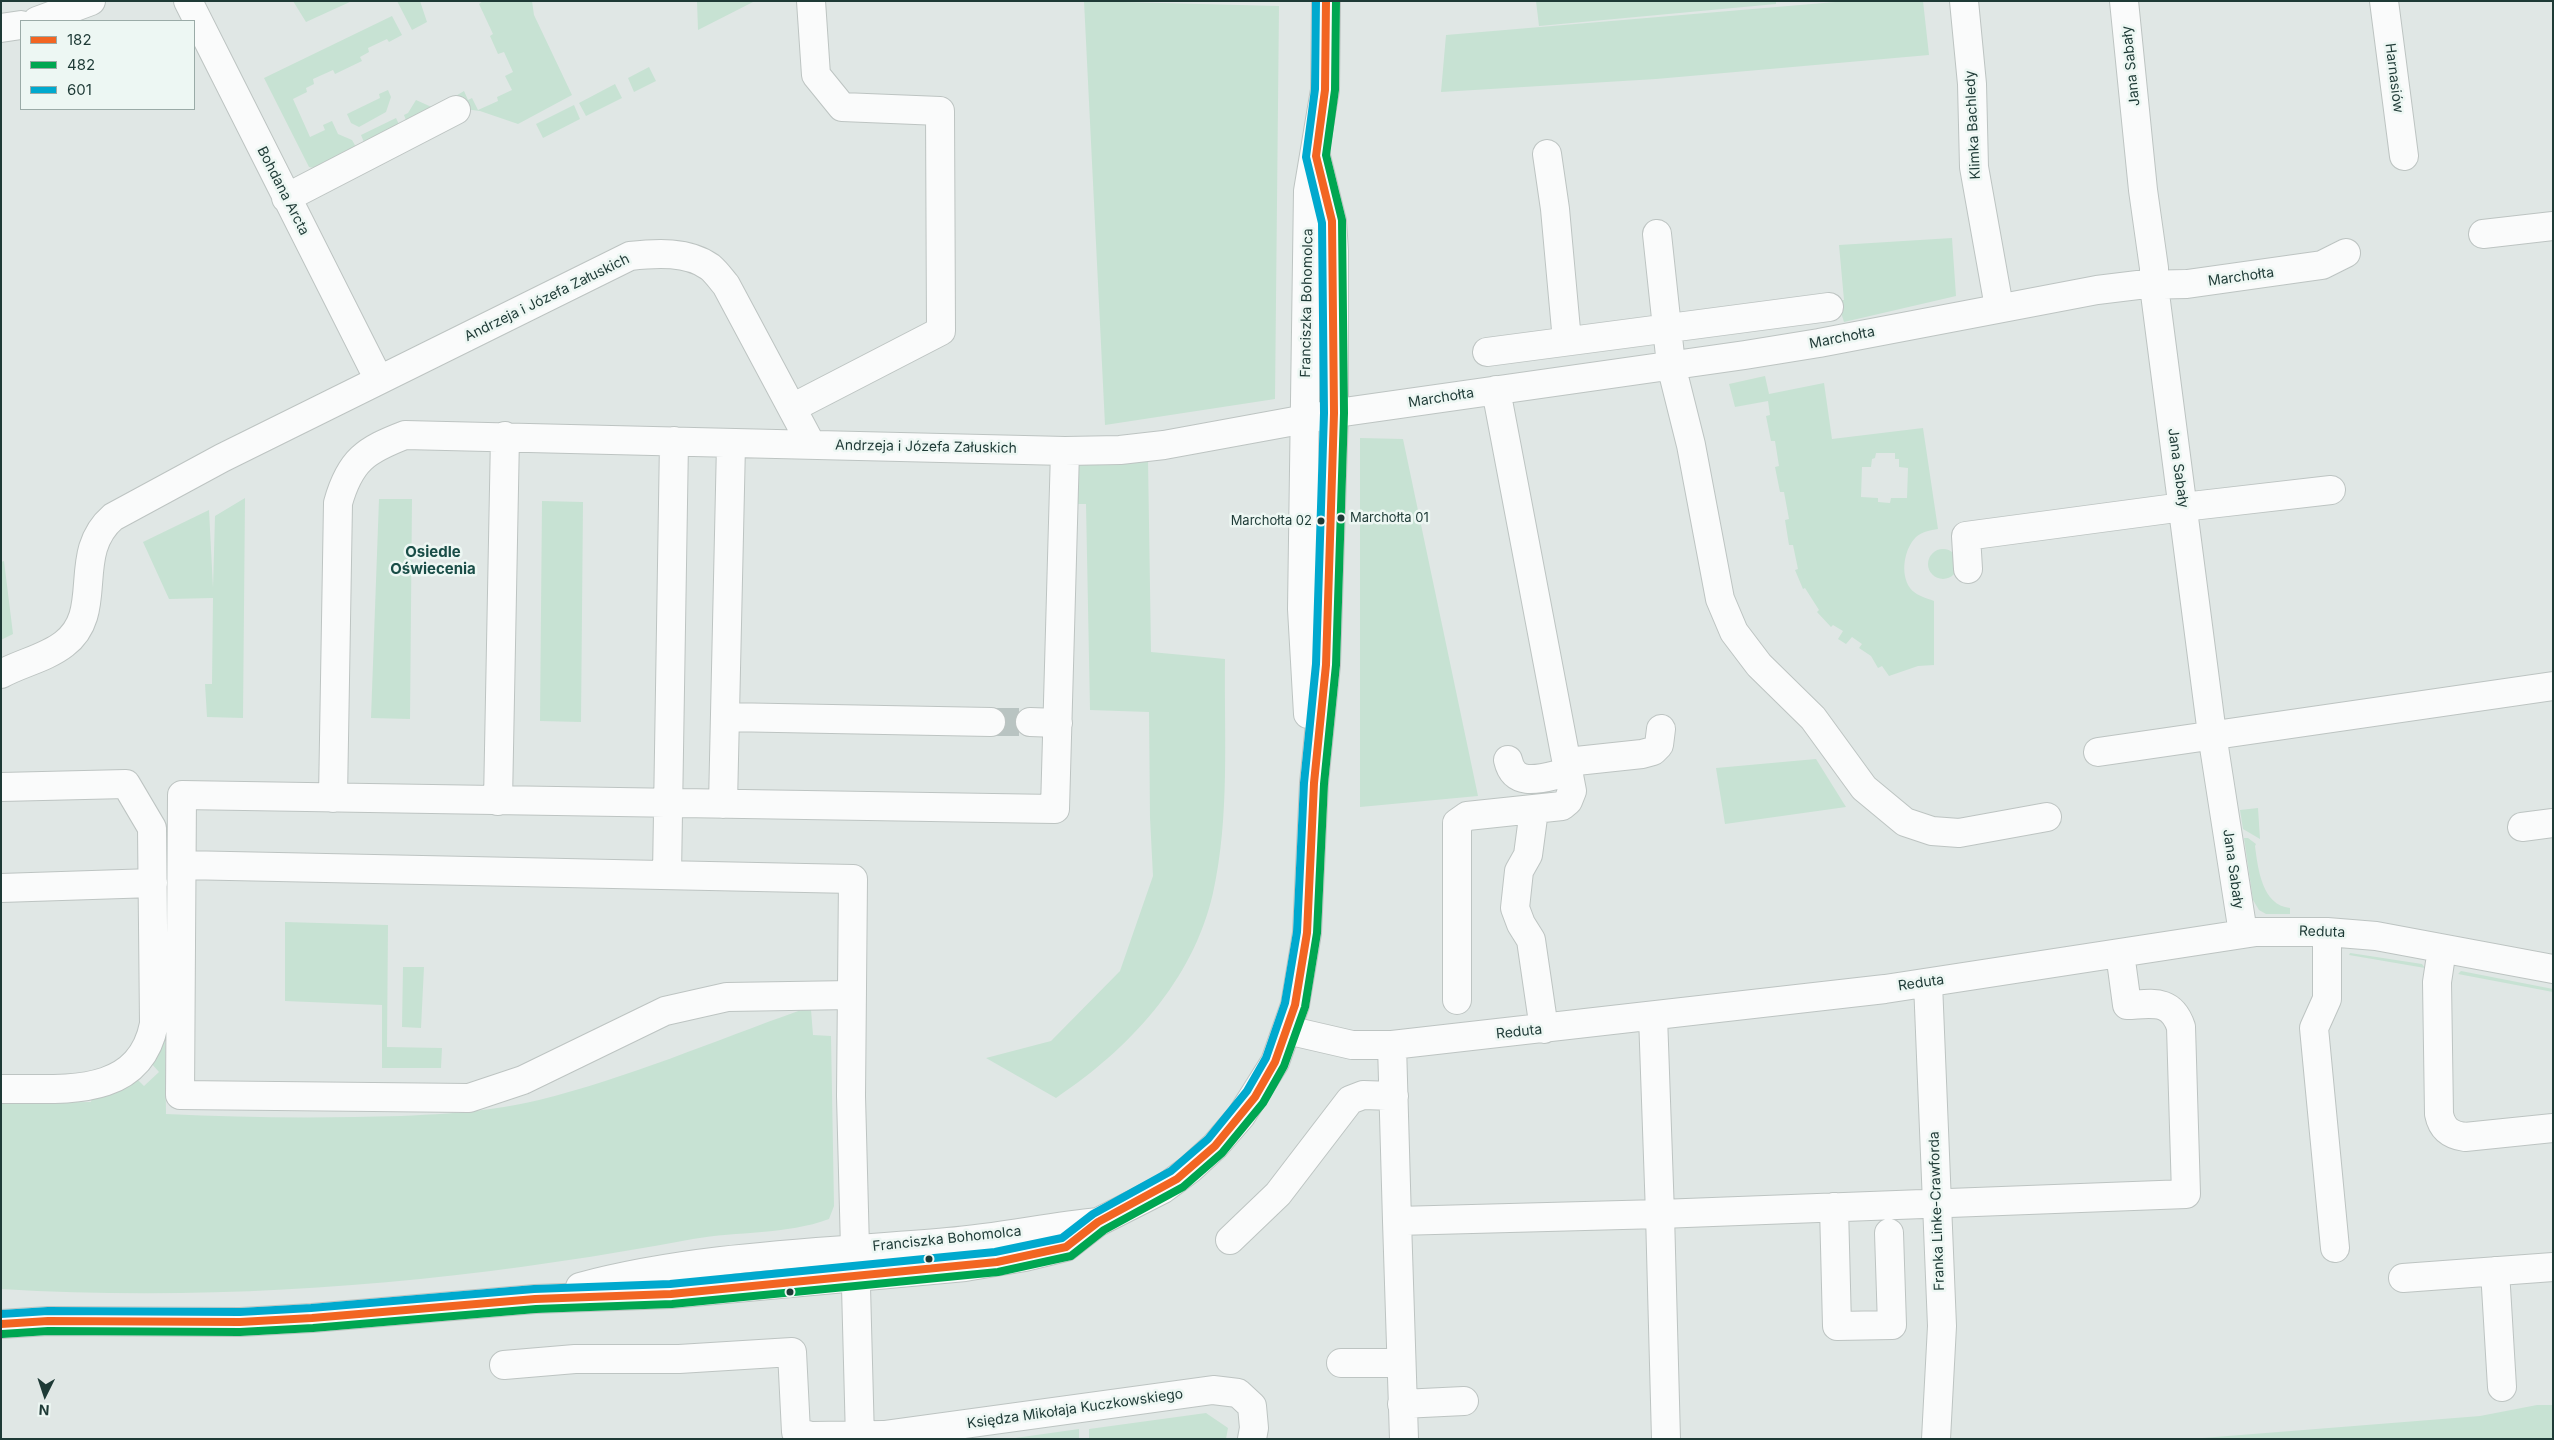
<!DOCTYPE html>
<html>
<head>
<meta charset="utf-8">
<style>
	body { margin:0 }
	#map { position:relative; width:2554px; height:1440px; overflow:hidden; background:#e0e7e5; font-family:Inter,sans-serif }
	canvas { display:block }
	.frame { position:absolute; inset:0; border:2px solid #1e3a36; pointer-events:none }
	.legend { position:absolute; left:20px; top:20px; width:175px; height:90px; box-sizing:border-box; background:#edf7f3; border:1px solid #9aaba7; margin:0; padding:6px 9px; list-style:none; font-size:15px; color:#1e3a36 }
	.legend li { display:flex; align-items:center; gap:10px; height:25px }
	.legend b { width:25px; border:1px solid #9aaba7 }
	.north { position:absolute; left:20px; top:1370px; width:50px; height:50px; -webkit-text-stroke:4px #edf7f3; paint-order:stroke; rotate:184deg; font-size:14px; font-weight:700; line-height:20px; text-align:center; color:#1e3a36 }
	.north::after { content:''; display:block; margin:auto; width:18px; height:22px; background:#1e3a36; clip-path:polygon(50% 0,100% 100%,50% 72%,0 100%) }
</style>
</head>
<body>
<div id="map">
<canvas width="2554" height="1440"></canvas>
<div class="frame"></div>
<ul class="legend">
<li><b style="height:6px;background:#f26522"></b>182</li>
<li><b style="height:6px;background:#00a651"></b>482</li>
<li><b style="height:6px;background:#00a9ce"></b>601</li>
</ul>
<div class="north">N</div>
</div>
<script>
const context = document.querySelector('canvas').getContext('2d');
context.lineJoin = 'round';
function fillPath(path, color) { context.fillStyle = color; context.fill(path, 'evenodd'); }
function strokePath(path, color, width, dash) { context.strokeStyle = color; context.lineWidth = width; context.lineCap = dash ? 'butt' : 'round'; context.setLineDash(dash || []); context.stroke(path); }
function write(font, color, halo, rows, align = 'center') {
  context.font = font + ' Inter,sans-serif'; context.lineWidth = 5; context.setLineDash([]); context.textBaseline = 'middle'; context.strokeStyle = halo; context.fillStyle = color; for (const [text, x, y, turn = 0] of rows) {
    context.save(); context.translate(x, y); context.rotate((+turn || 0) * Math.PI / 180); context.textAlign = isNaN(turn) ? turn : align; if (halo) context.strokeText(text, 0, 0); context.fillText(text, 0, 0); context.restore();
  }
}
const green = new Path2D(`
	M 293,1 L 352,1 L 306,22 Z
	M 397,1 L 420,1 L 427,22 L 412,30 Z
	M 483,1 L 532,1 L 534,15 L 572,95 L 518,124 L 480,111 L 449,107 L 449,100 L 464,91 L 468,100 L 472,98 L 478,110 L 498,101 L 497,97 L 512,90 L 505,76 L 513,72 L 504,52 L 498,54 L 490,36 L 493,34 L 479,4 Z
	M 697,1 L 755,1 L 698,30 Z
	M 1084,1 L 1279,6 L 1275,399 L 1105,425 Z
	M 1536,1 L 1776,1 L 1776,4 L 1539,26 Z
	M 1847,1 L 1923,1 L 1929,55 L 1656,79 L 1441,92 L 1446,35 Z
	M 392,16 L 402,35 L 389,42 L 387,39 L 368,48 L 369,52 L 360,57 L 362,61 L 335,74 L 333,70 L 313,79 L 314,84 L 306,88 L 307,92 L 293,99 L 310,137 L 325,130 L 323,125 L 332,121 L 338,134 L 352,140 L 356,147 L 314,168 L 309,167 L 264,78 Z
	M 649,67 L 656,81 L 634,92 L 628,78 Z
	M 615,84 L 622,98 L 586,116 L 579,103 Z
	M 388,90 L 391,97 L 386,112 L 359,127 L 351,123 L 347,114 L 380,98 L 379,94 Z
	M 416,100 L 436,109 L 409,128 L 404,115 L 408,113 Z
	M 574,105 L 580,119 L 543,138 L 536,124 Z
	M 396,118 L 402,131 L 366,147 L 361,135 Z
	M 1952,238 L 1956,296 L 1844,322 L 1837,300 L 1844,300 L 1839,245 Z
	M 1765,376 L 1769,394 L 1824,383 L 1832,439 L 1923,428 L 1938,529 C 1930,530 1922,532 1916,537 C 1904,549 1900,574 1910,588 C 1915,595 1926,598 1934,601 L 1934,665 L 1918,666 L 1889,676 L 1882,666 L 1878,668 L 1871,656 L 1859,648 L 1862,644 L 1852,637 L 1846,644 L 1838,639 L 1843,631 L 1833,625 L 1831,627 L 1817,612 L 1819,610 L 1805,588 L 1803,589 L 1795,570 L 1798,569 L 1793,545 L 1789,545 L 1785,520 L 1789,519 L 1784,492 L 1780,492 L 1775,467 L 1779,466 L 1775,441 L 1771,441 L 1766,416 L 1770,415 L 1768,401 L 1735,407 L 1729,384 ZM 1876,453 L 1895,453 L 1895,459 L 1899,459 L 1899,467 L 1908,468 L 1907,498 L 1891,498 L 1890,503 L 1878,502 L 1878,498 L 1861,497 L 1862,467 L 1871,467 L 1872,459 L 1875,458 Z
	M 1360,438 L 1403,439 L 1478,796 L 1360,807 Z
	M 1148,459 L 1151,652 L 1225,659 C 1224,736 1230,817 1213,893 C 1193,981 1129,1049 1056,1098 L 986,1058 L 1051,1041 L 1120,971 L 1153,876 L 1150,818 L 1149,712 L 1090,710 L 1086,504 L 1071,504 L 1075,468 L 1080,464 Z
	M 245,498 L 243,718 L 207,717 L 205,684 L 212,684 L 213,598 L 169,599 L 143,542 L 209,510 L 213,588 L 215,516 Z
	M 379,499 L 412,499 L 410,719 L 371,718 Z
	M 542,501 L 583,502 L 581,722 L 540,721 Z
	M1928 564a15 15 0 1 1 30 0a15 15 0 1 1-30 0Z
	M 4,561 L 13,634 L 1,640 L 1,562 Z
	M 1816,759 L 1846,807 L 1725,824 L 1716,768 Z
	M 2258,808 L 2260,839 L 2243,829 L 2240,810 Z
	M 2244,838 L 2248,838 L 2256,844 L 2255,846 C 2258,869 2262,905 2290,908 L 2290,914 L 2266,914 L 2259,910 L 2253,900 Z
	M 285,922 L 388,925 L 387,1047 L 442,1048 L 441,1068 L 382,1068 L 382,1005 L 285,1001 Z
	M 2350,953 L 2422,964 L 2425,968 L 2349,955 Z
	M 403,967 L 424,967 L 421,1028 L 402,1027 Z
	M 2461,971 L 2553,989 L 2553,992 L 2458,974 Z
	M 801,1010 L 811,1010 L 813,1035 L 831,1036 L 834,1206 L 829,1219 C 786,1235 738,1231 693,1239 C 464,1282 234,1303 1,1289 L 1,1103 L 91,1102 L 92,1096 L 134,1076 L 144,1086 L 159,1072 L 151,1063 L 165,1025 L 166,1114 C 229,1117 291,1118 355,1117 C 416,1116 480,1114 539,1100 C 628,1078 714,1041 801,1010 Z
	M 2537,1405 L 2553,1405 L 2553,1439 L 2190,1439 L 2480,1416 Z
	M 1206,1413 L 1228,1428 L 1226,1439 L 1089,1439 L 1089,1429 Z
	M 1079,1429 L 1079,1439 L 1008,1439 Z`);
const minorTunnel = new Path2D(`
	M 991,722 L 1030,722`);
const minor = new Path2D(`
	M 188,1 L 379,380
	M 1964,1 L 1972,84 L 1974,167 L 1999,307
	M 2124,1 L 2143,190 L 2154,268 L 2154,286 L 2212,734 L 2243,933
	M 2384,1 L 2404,156
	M 37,21 L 91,1
	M 1,28 L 21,25
	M 1547,154 L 1555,209 L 1567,341
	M 286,198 L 456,110
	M 1657,234 L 1671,365 L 1691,445 L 1720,599 L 1734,632 L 1759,665 L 1813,718 L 1864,788 L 1905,822 L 1932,831 L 1959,833 L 2047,817
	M 2483,234 L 2553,226
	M 1487,352 L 1829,307
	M 792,408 L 941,331 L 940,111 L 842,107 L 816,75 L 811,1
	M 1968,569 L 1966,536 L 2183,507 L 2331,490
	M 1,674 C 21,663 46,658 64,644 C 106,612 70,554 113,517 L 222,458 L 630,256 C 656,253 688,251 710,267 C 716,272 721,279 726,285 L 811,444
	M 725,717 L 991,722
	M 1030,722 L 1058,723
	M 2098,752 L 2553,686
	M 1508,760 C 1515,791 1547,776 1569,772
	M 1567,762 L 1642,754 L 1653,751 L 1659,745 L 1661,729
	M 1,787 L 126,784 L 152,828 L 154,1024 C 139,1100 61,1088 1,1089
	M 333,798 L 338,503 C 350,460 366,450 405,435 L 1065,451 L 1120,450 L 1164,445 L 1344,412 L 1745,355 L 1819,343 L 2097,290 L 2138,285 L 2187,284 L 2322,265 L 2346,253
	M 498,801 L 505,436
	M 723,804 L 731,444
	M 1534,810 L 1528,855 L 1519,871 L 1515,908 L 1521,924 L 1531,940 L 1544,1029
	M 2522,827 L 2553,823
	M 182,865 L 853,879 L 851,1096 L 860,1439
	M 667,875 L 674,441
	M 1,888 L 153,883
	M 2327,932 L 2327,999 L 2314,1028 L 2335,1248
	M 2442,949 L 2437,982 L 2439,1114 C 2442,1129 2450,1135 2465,1137 L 2553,1128
	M 1928,983 L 1942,1326 L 1936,1439
	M 852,995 L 727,997 L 665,1011 L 523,1080 L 469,1098 L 180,1095 L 182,795 L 1055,809 L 1065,451
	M 1457,1000 L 1457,823 L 1467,816 L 1562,806 L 1568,801 L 1572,791 L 1496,390
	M 1287,1030 L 1352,1045 L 1392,1045 L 1885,989 L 2256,932 L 2327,932 L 2376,936 L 2553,969
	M 1392,1045 L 1397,1221
	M 1834,1207 L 1837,1326 L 1892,1325 L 1889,1233
	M 1230,1240 L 1278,1194 L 1350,1100 L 1363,1095 L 1394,1096
	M 2495,1271 L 2502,1387
	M 2403,1278 L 2553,1267
	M 1341,1363 L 1401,1363
	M 504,1365 L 575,1359 L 679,1359 L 792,1352 L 796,1432 L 811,1436 L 884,1435 L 1213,1390 L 1238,1393 L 1252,1406 L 1254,1428 L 1252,1439
	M 1402,1404 L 1464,1401
	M 1404,1439 L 1397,1221 L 1660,1214 L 1653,1016
	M 1666,1439 L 1660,1214 L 2186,1194 L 2181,1027 C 2171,998 2152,1004 2127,1005 L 2120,953`);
const tertiary = new Path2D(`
	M 1308,714 L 1302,609 L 1308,191 L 1325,90 L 1326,1
	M 580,1287 C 699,1255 826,1253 948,1242 C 999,1238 1048,1227 1098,1222
	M 1,1324 L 48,1321 L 240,1322 L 312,1318 L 535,1299 L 671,1294 L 965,1267 L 1025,1257 L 1066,1247 L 1098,1222 L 1163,1189 L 1190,1169 L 1215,1146 L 1241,1116 L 1275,1062 L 1295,1005 L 1307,933 L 1314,783 L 1326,665 L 1334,413 L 1334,251 L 1332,221 L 1316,156`);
const bus1 = new Path2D(`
	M 1,1324 L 48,1321 L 240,1322 L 312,1318 L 535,1299 L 671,1294 L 997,1262 L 1066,1247 L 1098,1222 L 1177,1179 L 1215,1146 L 1255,1097 L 1275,1062 L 1295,1005 L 1307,933 L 1314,783 L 1326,665 L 1334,413 L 1332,221 L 1316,156 L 1325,90 L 1326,1`);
const bus2 = new Path2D(`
	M 2,1334 L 48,1331 L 240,1332 L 313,1328 L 536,1309 L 672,1304 L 998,1272 L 1071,1256 L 1104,1230 L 1183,1187 L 1222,1153 L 1263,1103 L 1284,1066 L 1305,1007 L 1317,933 L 1324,784 L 1336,665 L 1344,413 L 1342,220 L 1326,155 L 1335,90 L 1336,1`);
const bus3 = new Path2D(`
	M 1,1314 L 48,1311 L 240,1312 L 311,1308 L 534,1289 L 670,1284 L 995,1252 L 1062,1238 L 1093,1214 L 1171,1171 L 1208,1139 L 1247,1091 L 1266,1058 L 1285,1003 L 1297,932 L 1304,783 L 1316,664 L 1324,413 L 1322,223 L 1306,157 L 1315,89 L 1316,1`);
const markers = [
	[1341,518,4.5,"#1e3a36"],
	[1321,521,4.5,"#1e3a36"],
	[929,1259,4.5,"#1e3a36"],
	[790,1292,4.5,"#1e3a36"]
];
const busNames = [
	["Marchołta 01",1350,518],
	["Marchołta 02",1312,521,"right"]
];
const streetNames = [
	["Jana Sabały",2131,66,-96],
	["Harnasiów",2394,78,83],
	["Klimka Bachledy",1973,125,-93],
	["Bohdana Arcta",283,191,63],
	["Marchołta",2241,277,-8],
	["Andrzeja i Józefa Załuskich",547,298,-26],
	["Franciszka Bohomolca",1307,303,-89],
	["Marchołta",1842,338,-11],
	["Marchołta",1441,398,-9],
	["Andrzeja i Józefa Załuskich",926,447,1],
	["Jana Sabały",2178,468,82],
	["Jana Sabały",2233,869,82],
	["Reduta",2322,932,2],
	["Reduta",1921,983,-8],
	["Reduta",1519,1032,-6],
	["Franka Linke-Crawforda",1937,1211,-92],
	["Franciszka Bohomolca",947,1239,-6],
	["Księdza Mikołaja Kuczkowskiego",1075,1409,-8]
];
const neighbourhoodNames = [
	["Osiedle",433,552],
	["Oświecenia",433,569]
];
fillPath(green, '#c7e2d3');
strokePath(minorTunnel, '#b9c4c2', 28, [28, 14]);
strokePath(minor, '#bdc4c2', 30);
strokePath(tertiary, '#bdc4c2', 30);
strokePath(minor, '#fafbfb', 28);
strokePath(tertiary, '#fafbfb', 28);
strokePath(bus1, '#f26522', 8);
strokePath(bus2, '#00a651', 8);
strokePath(bus3, '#00a9ce', 8);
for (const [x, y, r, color] of markers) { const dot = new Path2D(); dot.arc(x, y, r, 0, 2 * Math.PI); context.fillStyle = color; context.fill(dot); strokePath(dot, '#edf7f3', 2); }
write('13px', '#1e3a36', '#edf7f3', busNames, 'left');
write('14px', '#1e3a36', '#edf7f3', streetNames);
write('bold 15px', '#194d47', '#edf7f3', neighbourhoodNames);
</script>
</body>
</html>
